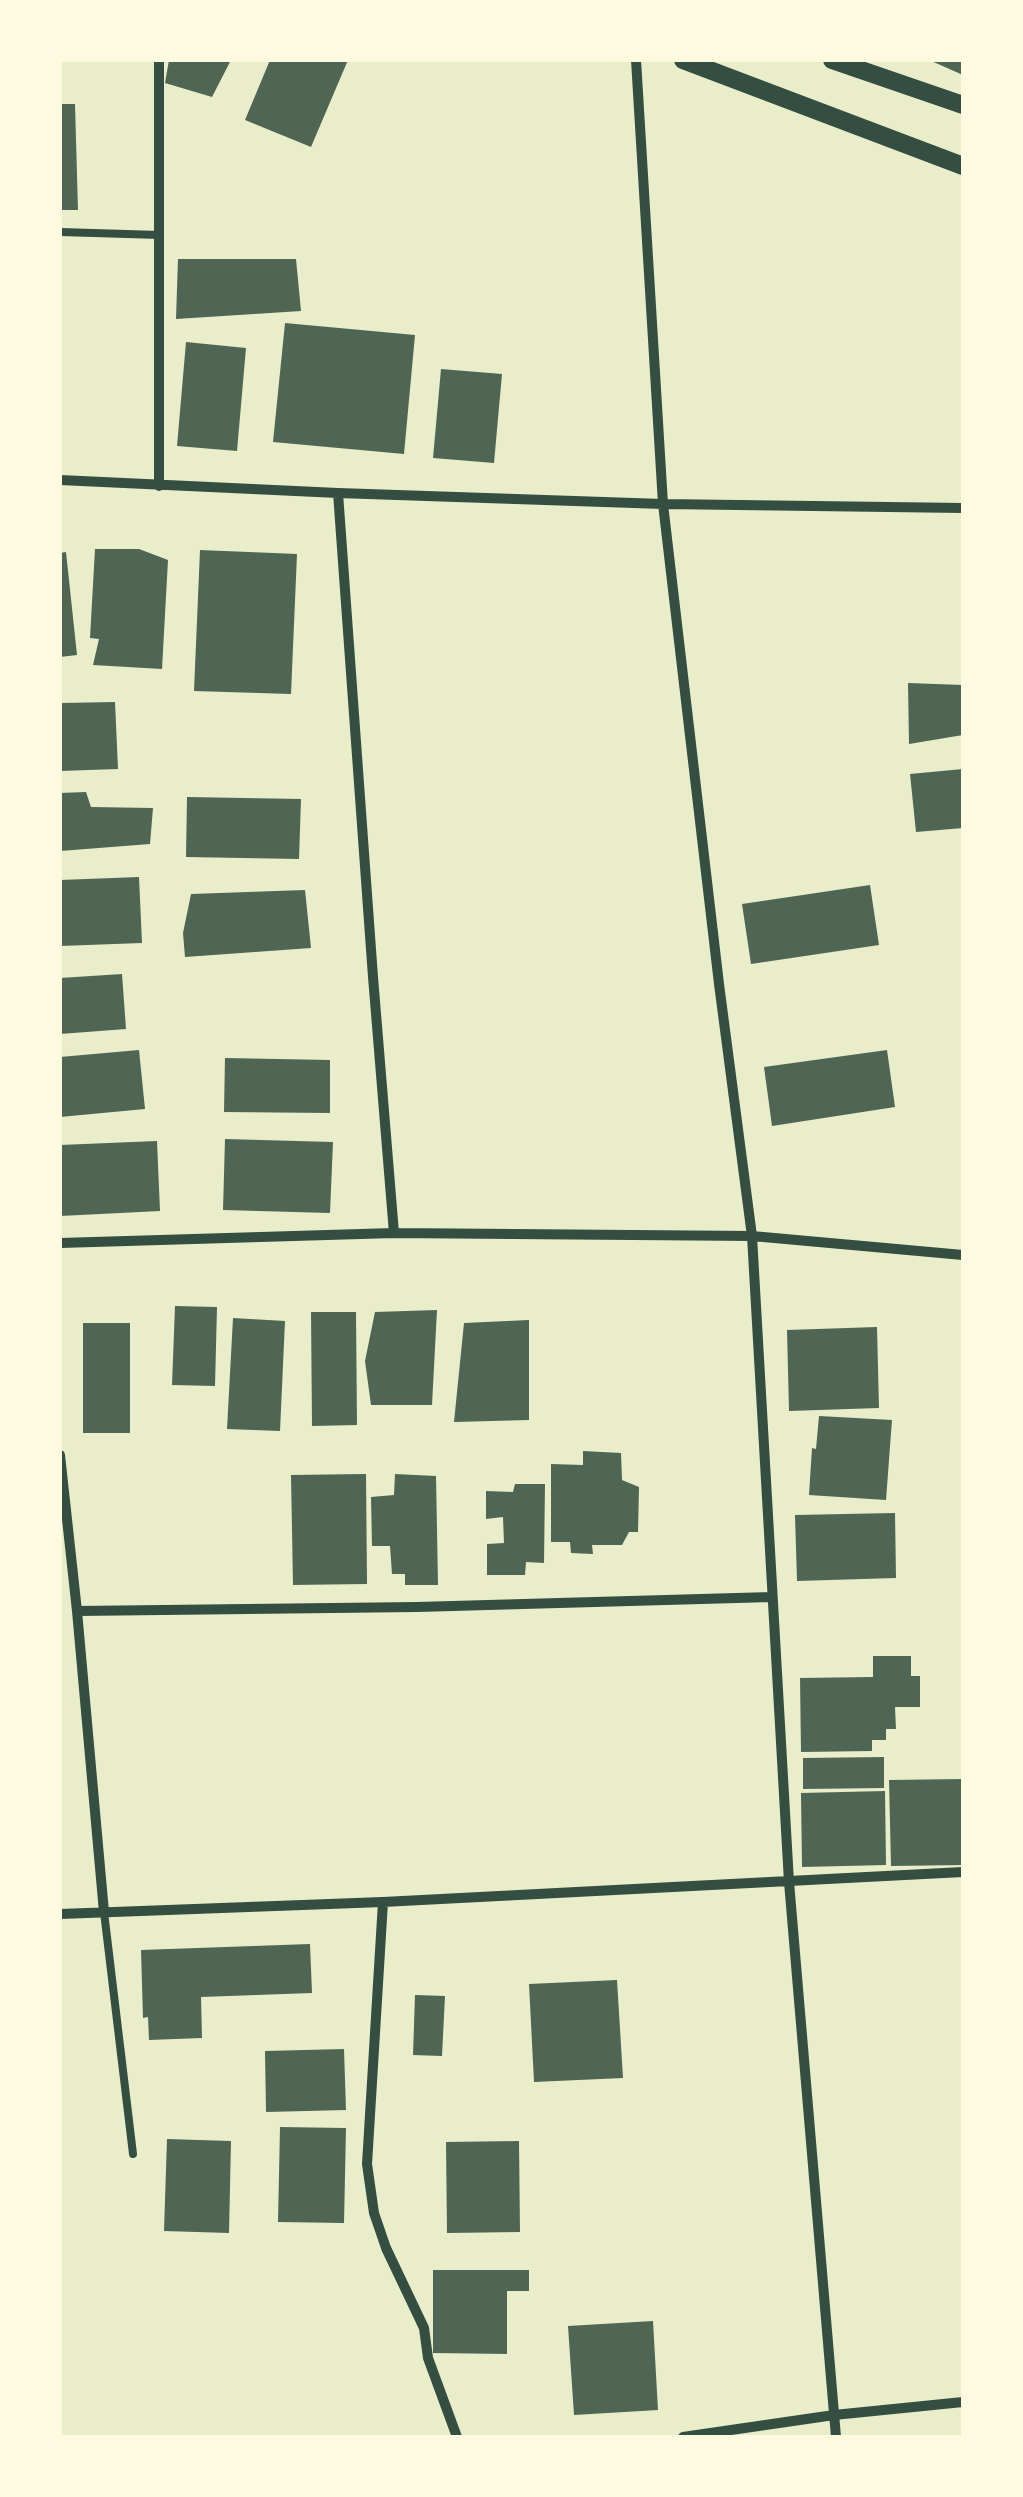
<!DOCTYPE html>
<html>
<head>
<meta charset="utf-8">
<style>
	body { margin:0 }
	#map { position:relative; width:1023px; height:2497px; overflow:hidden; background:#e9edc9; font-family:"Source Sans 3",sans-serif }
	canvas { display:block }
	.frame { position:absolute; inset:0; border:62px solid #fefae0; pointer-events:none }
</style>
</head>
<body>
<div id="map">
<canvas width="1023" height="2497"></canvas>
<div class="frame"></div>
</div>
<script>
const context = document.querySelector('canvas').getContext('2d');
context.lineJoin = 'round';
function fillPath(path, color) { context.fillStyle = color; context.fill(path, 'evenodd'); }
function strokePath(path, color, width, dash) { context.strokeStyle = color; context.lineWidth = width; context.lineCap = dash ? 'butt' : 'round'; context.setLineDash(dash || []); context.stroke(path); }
const building = new Path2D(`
	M 169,60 L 231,60 L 212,97 L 165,83 Z
	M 270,60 L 348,60 L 311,147 L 245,120 Z
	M 929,60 L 963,60 L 963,75 Z
	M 60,104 L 75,104 L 78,210 L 60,210 Z
	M 178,259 L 296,259 L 301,311 L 176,319 Z
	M 285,323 L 415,335 L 404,454 L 273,442 Z
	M 186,342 L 246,348 L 237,451 L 177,446 Z
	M 441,369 L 502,374 L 494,463 L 433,458 Z
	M 95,549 L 139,549 L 168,560 L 162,669 L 93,665 L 99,639 L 90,638 Z
	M 200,550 L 297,554 L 291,694 L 194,691 Z
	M 66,552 L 77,655 L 60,657 L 60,553 Z
	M 908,683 L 963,685 L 963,735 L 909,744 Z
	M 115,702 L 118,769 L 60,771 L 60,703 Z
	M 963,769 L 963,828 L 916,832 L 910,774 Z
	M 86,792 L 91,807 L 153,808 L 150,844 L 60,851 L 60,793 Z
	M 187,797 L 301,799 L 299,859 L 186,857 Z
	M 139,877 L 142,943 L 60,946 L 60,880 Z
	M 870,885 L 879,945 L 751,964 L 742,904 Z
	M 305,890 L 311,948 L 185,957 L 183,933 L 191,894 Z
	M 122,974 L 126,1029 L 60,1034 L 60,978 Z
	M 139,1050 L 145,1109 L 60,1117 L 60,1057 Z
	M 887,1050 L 895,1107 L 772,1126 L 764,1067 Z
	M 225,1058 L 330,1060 L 330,1113 L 224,1112 Z
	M 225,1139 L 333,1142 L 330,1213 L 223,1210 Z
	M 157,1141 L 160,1211 L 60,1216 L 60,1145 Z
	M 175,1306 L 217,1307 L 215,1386 L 172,1385 Z
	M 437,1310 L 432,1405 L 371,1405 L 365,1361 L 375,1312 Z
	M 311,1312 L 356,1312 L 357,1425 L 312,1426 Z
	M 233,1318 L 285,1321 L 280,1431 L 227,1429 Z
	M 529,1320 L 529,1420 L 454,1422 L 464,1323 Z
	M 83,1323 L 130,1323 L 130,1433 L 83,1433 Z
	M 877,1327 L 879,1408 L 789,1411 L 787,1330 Z
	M 819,1416 L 892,1420 L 886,1500 L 809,1495 L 812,1448 L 816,1449 Z
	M 583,1451 L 621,1453 L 622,1480 L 639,1487 L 638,1532 L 629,1532 L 622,1545 L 592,1545 L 593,1554 L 571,1553 L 570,1542 L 551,1542 L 551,1464 L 583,1465 Z
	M 366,1474 L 367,1584 L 293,1585 L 291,1475 Z
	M 395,1474 L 436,1476 L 438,1585 L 405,1585 L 405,1574 L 392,1574 L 390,1546 L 372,1546 L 371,1497 L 394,1495 Z
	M 515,1484 L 545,1484 L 544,1563 L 526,1562 L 525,1575 L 487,1575 L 487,1544 L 504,1543 L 503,1517 L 486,1519 L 486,1491 L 513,1492 Z
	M 895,1513 L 896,1578 L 797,1581 L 795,1515 Z
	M 873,1656 L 911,1656 L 911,1676 L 920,1676 L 920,1707 L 895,1707 L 896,1729 L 886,1729 L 886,1740 L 872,1740 L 872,1751 L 801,1752 L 800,1678 L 873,1677 Z
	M 884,1757 L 884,1788 L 803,1789 L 803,1758 Z
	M 963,1779 L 963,1865 L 891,1866 L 889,1780 Z
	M 885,1791 L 886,1865 L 802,1867 L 801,1793 Z
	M 310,1944 L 312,1993 L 201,1997 L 202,2038 L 149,2040 L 148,2017 L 143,2018 L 141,1950 Z
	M 617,1980 L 623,2078 L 534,2082 L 529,1984 Z
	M 415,1995 L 445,1996 L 442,2056 L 413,2055 Z
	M 344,2049 L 346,2110 L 266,2112 L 265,2051 Z
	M 280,2127 L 346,2128 L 344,2223 L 278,2222 Z
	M 167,2139 L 231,2141 L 229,2233 L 164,2231 Z
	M 519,2141 L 520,2232 L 447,2233 L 446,2142 Z
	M 433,2270 L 529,2270 L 529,2291 L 507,2291 L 507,2354 L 433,2353 Z
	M 653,2321 L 658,2410 L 574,2415 L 568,2326 Z`);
const service = new Path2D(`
	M 60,232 L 160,235
	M 104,1912 L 133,2154`);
const minor = new Path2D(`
	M 636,60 L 663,504 L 963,508
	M 60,480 L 338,493 L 663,504 L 719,984 L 752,1236 L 789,1882 L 836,2437
	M 159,486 L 159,60
	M 338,493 L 373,977 L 394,1233
	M 60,1243 L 394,1233 L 752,1236 L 963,1255
	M 60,1455 L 77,1611 L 104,1912
	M 77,1611 L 417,1607 L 772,1597
	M 383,1902 L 367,2164 L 374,2213 L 386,2248 L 424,2328 L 428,2358 L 457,2437
	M 60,1914 L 383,1902 L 963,1872
	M 683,2437 L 834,2415 L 963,2402`);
const tertiary = new Path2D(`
	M 683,60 L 963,166
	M 832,60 L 963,105`);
fillPath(building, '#4f6655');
strokePath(service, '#344e41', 8);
strokePath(minor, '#344e41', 10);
strokePath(tertiary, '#344e41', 18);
</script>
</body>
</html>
